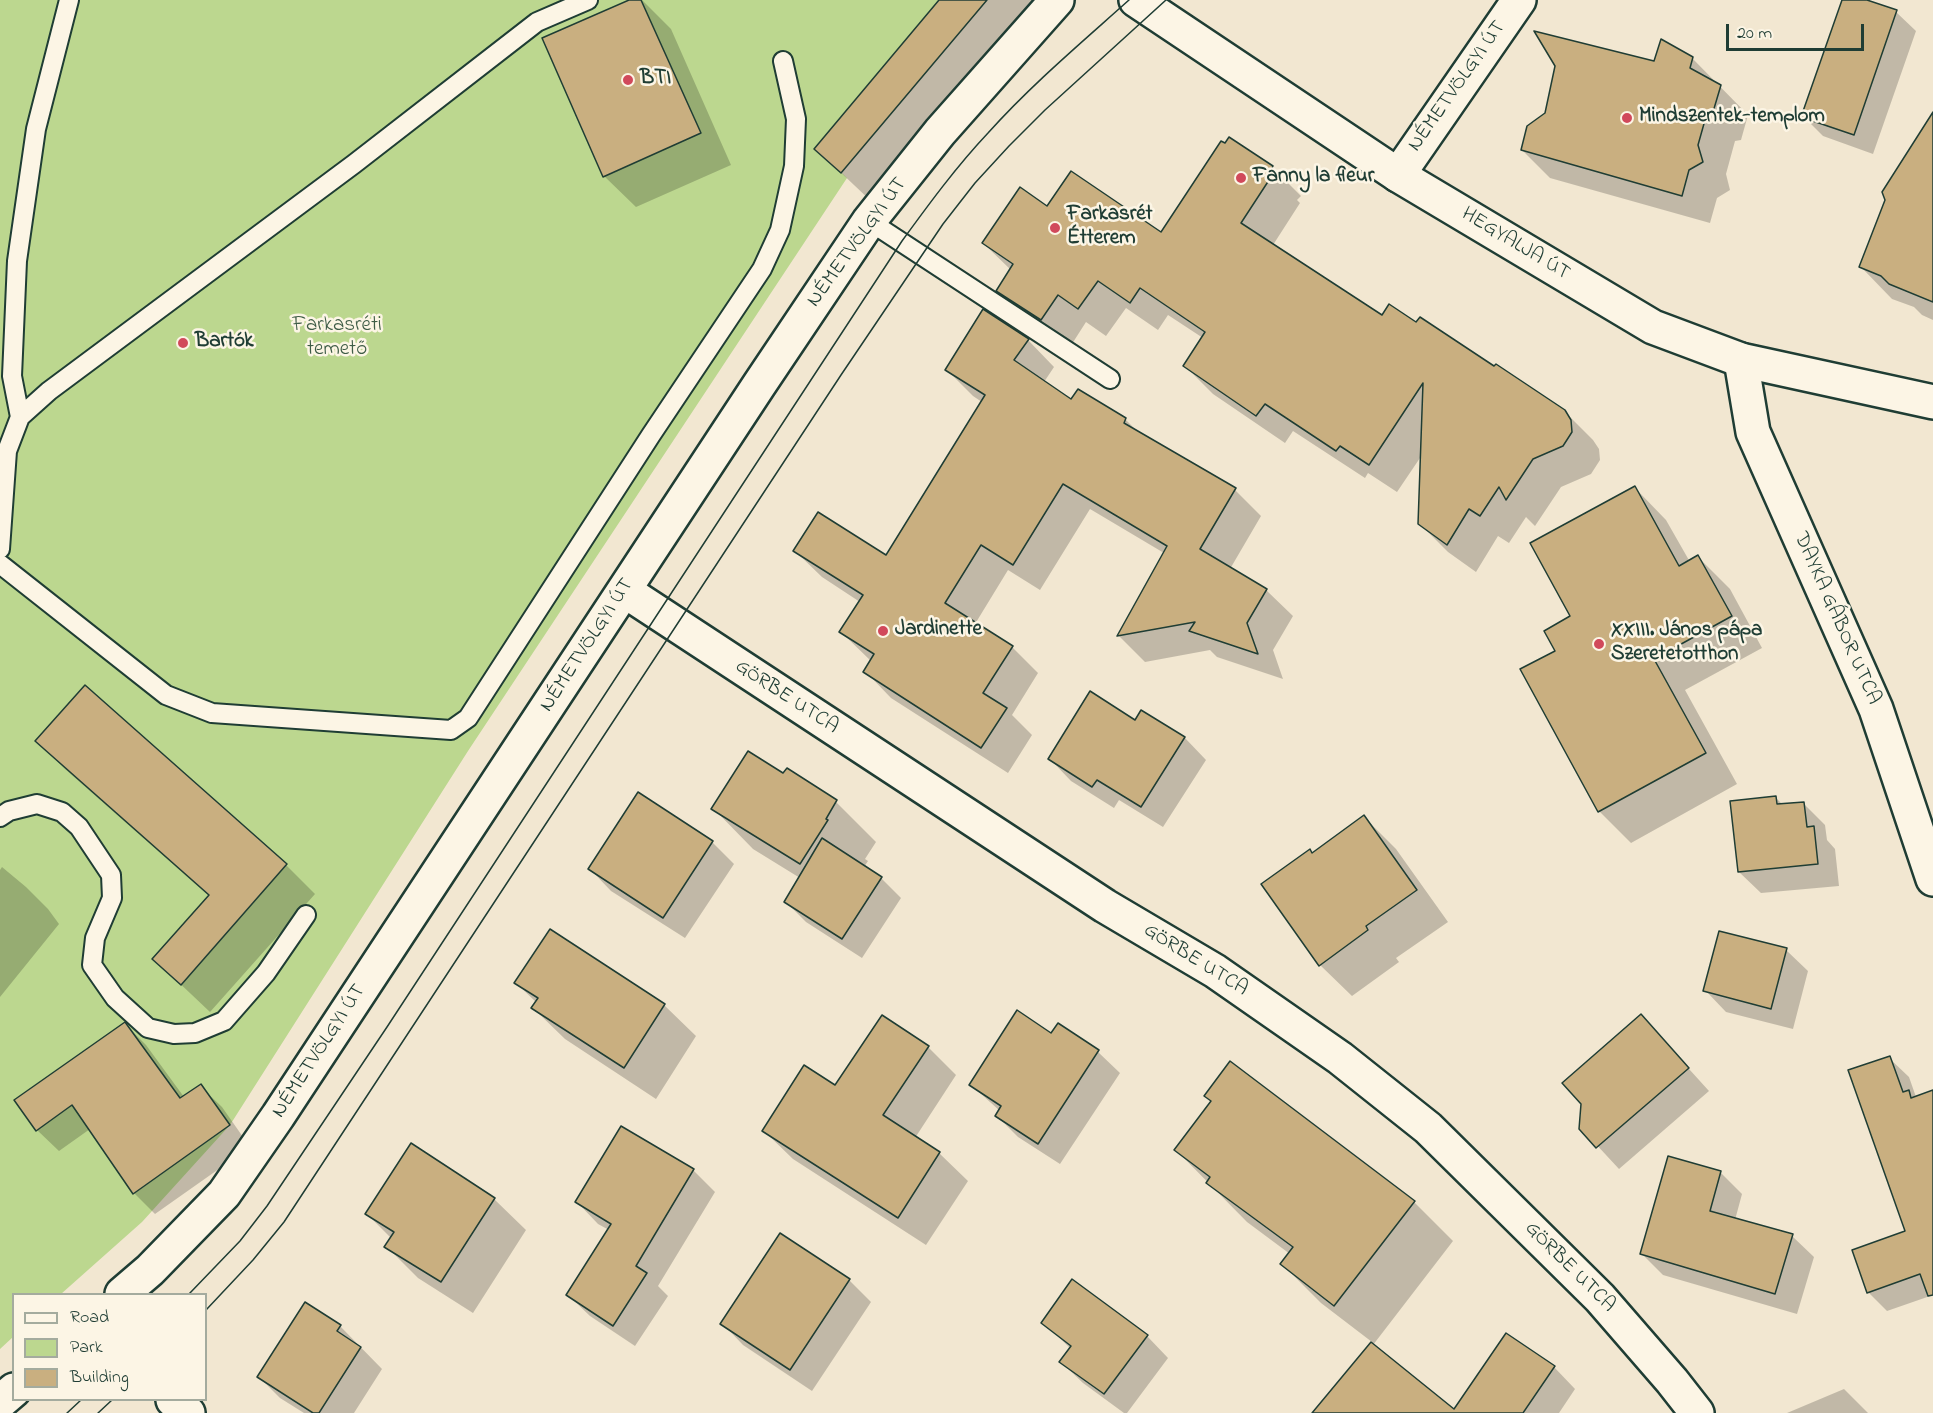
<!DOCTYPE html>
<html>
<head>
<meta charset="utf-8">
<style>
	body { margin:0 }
	#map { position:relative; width:1933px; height:1413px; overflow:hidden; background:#f2e7d1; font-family:"Indie Flower",sans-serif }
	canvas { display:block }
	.legend { position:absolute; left:12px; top:1293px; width:195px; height:108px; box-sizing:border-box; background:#fcf5e5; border:2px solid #a4ab9e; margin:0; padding:8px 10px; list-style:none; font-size:18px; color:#1f3d34 }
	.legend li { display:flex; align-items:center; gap:12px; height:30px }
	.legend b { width:30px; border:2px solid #a4ab9e }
	.scale { position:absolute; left:1726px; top:24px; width:138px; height:27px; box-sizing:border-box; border:3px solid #1f3d34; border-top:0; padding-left:8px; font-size:18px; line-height:21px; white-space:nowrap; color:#1f3d34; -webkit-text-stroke:4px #fcf5e5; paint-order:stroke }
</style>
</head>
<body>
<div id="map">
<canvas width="1933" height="1413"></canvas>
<ul class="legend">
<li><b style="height:8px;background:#fcf5e5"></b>Road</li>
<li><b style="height:16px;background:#bcd78f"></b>Park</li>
<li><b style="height:16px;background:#c9af80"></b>Building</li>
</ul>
<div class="scale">20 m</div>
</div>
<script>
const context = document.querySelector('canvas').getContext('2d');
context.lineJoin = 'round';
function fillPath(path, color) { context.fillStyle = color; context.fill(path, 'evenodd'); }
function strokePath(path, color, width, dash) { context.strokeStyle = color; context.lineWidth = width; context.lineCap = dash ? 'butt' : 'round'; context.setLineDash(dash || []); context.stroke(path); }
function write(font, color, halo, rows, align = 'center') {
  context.font = font + ' "Indie Flower",sans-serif'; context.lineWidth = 5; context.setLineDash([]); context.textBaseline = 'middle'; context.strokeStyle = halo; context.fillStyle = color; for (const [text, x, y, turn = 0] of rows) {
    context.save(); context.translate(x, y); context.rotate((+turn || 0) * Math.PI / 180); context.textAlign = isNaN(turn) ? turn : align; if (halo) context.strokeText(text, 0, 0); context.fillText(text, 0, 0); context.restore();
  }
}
const green = new Path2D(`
	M 0,0 L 987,0 L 841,172 L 847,178 L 468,751 L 230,1125 L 142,1222 L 61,1294 L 14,1294 L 13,1337 L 0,1349 Z`);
const shadow = new Path2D(`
	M 633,0 L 642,0 L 671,29 L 731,165 L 636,207 L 604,176 Z
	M 941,0 L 1045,0 L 873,203 L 816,149 Z
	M 1843,0 L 1862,0 L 1896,12 L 1916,31 L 1873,154 L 1823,136 L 1803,116 Z
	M 1692,58 L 1748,115 L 1741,140 L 1735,141 L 1726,174 L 1730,190 L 1717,198 L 1710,223 L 1550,178 L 1522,150 L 1655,63 Z
	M 1230,139 L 1273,168 L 1301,196 L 1297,200 L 1300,203 L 1273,245 L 1382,317 L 1564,411 L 1593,440 L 1599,449 L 1600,460 L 1591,474 L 1561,487 L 1535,526 L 1526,517 L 1509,543 L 1498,536 L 1476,572 L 1448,552 L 1419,523 L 1422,455 L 1397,492 L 1368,473 L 1365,478 L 1293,431 L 1285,443 L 1213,394 L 1185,366 L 1203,338 L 1168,315 L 1158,330 L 1126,308 L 1106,336 L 1086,322 L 1070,347 L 1025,318 L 997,290 L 1011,270 L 983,243 L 1048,208 L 1162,234 Z
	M 1933,155 L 1933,320 L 1922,315 L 1914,307 L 1892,299 L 1861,267 L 1887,200 Z
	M 1028,340 L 1054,367 L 1044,382 L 1072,401 L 1125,419 L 1140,434 L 1235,490 L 1261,516 L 1230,569 L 1266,590 L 1293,616 L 1273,650 L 1283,679 L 1217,657 L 1210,650 L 1145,662 L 1119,636 L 1164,553 L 1090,509 L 1040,590 L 1008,570 L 975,624 L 1012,647 L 1038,673 L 1012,715 L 1032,735 L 1008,773 L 891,698 L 865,671 L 871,661 L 841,632 L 860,602 L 822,577 L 795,551 L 886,557 L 982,402 L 973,396 L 947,370 Z
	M 1635,488 L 1666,520 L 1690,562 L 1698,557 L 1730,589 L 1762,648 L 1685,690 L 1737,784 L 1631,843 L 1599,811 L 1522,670 L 1557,651 Z
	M 85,687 L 286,865 L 315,894 L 210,1012 L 154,959 L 209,896 L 65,769 L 37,741 Z
	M 1141,712 L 1185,738 L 1206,760 L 1163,827 L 1119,800 L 1114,808 L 1071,781 L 1050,759 L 1135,722 Z
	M 1775,797 L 1783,805 L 1803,803 L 1825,825 L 1827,840 L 1835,849 L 1839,886 L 1761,893 L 1739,872 Z
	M 836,802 L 876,842 L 865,859 L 868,861 L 864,867 L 881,878 L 901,898 L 862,958 L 806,922 L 786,902 L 800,878 L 753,849 L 713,808 Z
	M 1364,817 L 1396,849 L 1448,922 L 1396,958 L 1399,962 L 1352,996 L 1320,965 L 1313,854 Z
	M 712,842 L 734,864 L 685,938 L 611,891 L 590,869 Z
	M 2,867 L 26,887 L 48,909 L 59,924 L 0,997 L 0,870 Z
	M 1786,950 L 1808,971 L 1793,1029 L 1726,1012 L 1705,990 Z
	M 516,983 L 664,1005 L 696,1036 L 656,1099 L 565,1039 L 533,1008 L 537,1003 Z
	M 1641,1016 L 1709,1091 L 1619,1169 L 1581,1128 Z
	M 125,1024 L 146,1045 L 184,1097 L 200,1086 L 222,1107 L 250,1147 L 155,1214 L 134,1193 L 90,1129 L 59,1151 L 37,1130 Z
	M 1058,1025 L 1098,1052 L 1120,1073 L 1060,1164 L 1018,1137 L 997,1116 L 1000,1111 L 970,1084 L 1052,1035 Z
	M 928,1047 L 956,1075 L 915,1138 L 939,1153 L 968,1181 L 926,1245 L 793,1159 L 764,1131 L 836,1087 Z
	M 1889,1058 L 1909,1077 L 1916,1097 L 1933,1092 L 1933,1295 L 1887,1311 L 1868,1292 L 1907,1232 Z
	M 1206,1096 L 1414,1202 L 1453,1241 L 1373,1345 L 1422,1413 L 1314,1413 L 1372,1342 L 1321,1303 L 1282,1264 L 1290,1254 L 1247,1222 L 1176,1150 L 1212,1102 Z
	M 1669,1158 L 1721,1173 L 1742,1194 L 1735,1220 L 1792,1236 L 1814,1257 L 1797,1314 L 1663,1275 L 1642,1254 Z
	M 693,1170 L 715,1192 L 658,1286 L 668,1296 L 635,1346 L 590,1316 L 568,1295 L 609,1230 L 598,1224 L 577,1202 Z
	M 494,1199 L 526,1230 L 473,1313 L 418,1278 L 386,1246 L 391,1238 L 367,1214 Z
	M 849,1280 L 871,1302 L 812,1391 L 743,1345 L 722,1323 Z
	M 1043,1322 L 1147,1336 L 1168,1358 L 1127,1413 L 1124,1413 L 1083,1383 L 1061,1362 L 1071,1349 Z
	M 340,1326 L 382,1369 L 354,1413 L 304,1413 L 280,1398 L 259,1377 Z
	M 1554,1367 L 1575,1389 L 1559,1413 L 1467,1413 Z
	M 1844,1389 L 1868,1413 L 1787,1413 Z`);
const building = new Path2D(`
	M 629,0 L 641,0 L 701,133 L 603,177 L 542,38 Z
	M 939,0 L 987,0 L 841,173 L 814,149 Z
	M 1842,0 L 1867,0 L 1897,10 L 1854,135 L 1801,117 Z
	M 1534,31 L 1654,61 L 1661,39 L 1693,57 L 1690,68 L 1721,85 L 1713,112 L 1707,113 L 1698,145 L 1703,162 L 1689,170 L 1682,196 L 1521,150 L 1527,126 L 1545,113 L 1555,66 Z
	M 1933,112 L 1933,302 L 1889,284 L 1881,276 L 1859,267 L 1885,200 L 1882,192 Z
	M 1229,137 L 1273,166 L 1270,172 L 1273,174 L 1241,223 L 1382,315 L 1389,304 L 1416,322 L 1420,317 L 1494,366 L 1496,364 L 1565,410 L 1571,420 L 1572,432 L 1563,446 L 1533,459 L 1506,500 L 1499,487 L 1480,516 L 1469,509 L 1447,545 L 1418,524 L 1423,383 L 1369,465 L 1340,446 L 1336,451 L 1265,404 L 1256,416 L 1183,366 L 1205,332 L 1140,288 L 1130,303 L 1098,281 L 1078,309 L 1058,295 L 1041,320 L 996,291 L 1013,264 L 982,243 L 1020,187 L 1047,206 L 1071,171 L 1161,232 L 1221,141 L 1225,143 Z
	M 983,309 L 1029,339 L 1014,360 L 1071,399 L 1078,389 L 1126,418 L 1124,423 L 1236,488 L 1200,549 L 1267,589 L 1247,623 L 1258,654 L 1189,631 L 1195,622 L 1117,636 L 1167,546 L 1063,484 L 1013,565 L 981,545 L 945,603 L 1013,646 L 983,693 L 1007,708 L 981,748 L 863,672 L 874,654 L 839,632 L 863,595 L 793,551 L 818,512 L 886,555 L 985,395 L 945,370 Z
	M 1635,486 L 1679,566 L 1698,555 L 1732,616 L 1654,659 L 1706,753 L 1598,812 L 1520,669 L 1555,651 L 1544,631 L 1570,616 L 1530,543 Z
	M 85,685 L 287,864 L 181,985 L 152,959 L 209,895 L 35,741 Z
	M 1090,691 L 1135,720 L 1141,710 L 1185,737 L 1141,807 L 1097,780 L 1092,787 L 1048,759 Z
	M 748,751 L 783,773 L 787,768 L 837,800 L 826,819 L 828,820 L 800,864 L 711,809 Z
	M 638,792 L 713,841 L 663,918 L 588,869 Z
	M 1776,796 L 1777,804 L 1804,802 L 1807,827 L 1814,826 L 1818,864 L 1738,872 L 1730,801 Z
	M 1364,815 L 1417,890 L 1366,926 L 1368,930 L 1319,966 L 1261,884 L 1310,849 L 1312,853 Z
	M 822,838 L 882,877 L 842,939 L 784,902 Z
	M 550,929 L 665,1004 L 624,1068 L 531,1008 L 538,998 L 514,983 Z
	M 1719,931 L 1787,948 L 1771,1009 L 1703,991 Z
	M 1017,1010 L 1051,1033 L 1058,1023 L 1099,1050 L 1038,1144 L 995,1116 L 1001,1106 L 969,1085 Z
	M 1641,1014 L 1689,1068 L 1596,1148 L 1579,1129 L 1581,1104 L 1562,1083 Z
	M 882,1015 L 929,1046 L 883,1115 L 940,1152 L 898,1218 L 762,1131 L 804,1065 L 835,1085 Z
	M 125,1022 L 180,1098 L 201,1084 L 230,1125 L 133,1194 L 72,1105 L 36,1131 L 14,1100 Z
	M 1890,1056 L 1903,1092 L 1909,1090 L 1911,1098 L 1933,1090 L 1933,1295 L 1928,1296 L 1920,1274 L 1867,1293 L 1852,1250 L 1905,1231 L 1848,1070 Z
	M 1230,1061 L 1415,1201 L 1334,1306 L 1280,1264 L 1293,1247 L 1206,1183 L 1210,1177 L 1174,1150 L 1211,1101 L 1204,1096 Z
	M 621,1126 L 694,1169 L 636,1266 L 647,1273 L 613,1326 L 566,1295 L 611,1224 L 575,1202 Z
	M 411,1143 L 495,1198 L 441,1282 L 384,1247 L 394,1232 L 365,1214 Z
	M 1668,1156 L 1721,1171 L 1710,1211 L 1793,1234 L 1775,1294 L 1640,1254 Z
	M 780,1233 L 850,1279 L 790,1370 L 720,1324 Z
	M 1072,1279 L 1148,1335 L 1104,1394 L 1059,1362 L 1071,1346 L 1041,1323 Z
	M 305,1302 L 341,1325 L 337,1331 L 361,1347 L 319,1413 L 313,1413 L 257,1377 Z
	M 1506,1333 L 1555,1366 L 1523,1413 L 1312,1413 L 1371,1342 L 1454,1409 Z`);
const lane = new Path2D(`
	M 869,221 L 1110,379
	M 20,417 L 12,376 L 17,261 L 36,129 L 69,0
	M 0,549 L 7,451 L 20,417 L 49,391 L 354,164 L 537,22 L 588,0
	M 0,564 L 166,695 L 212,713 L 451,730 L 468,718 L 651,435 L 762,269 L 780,230 L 794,166 L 796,119 L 783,61
	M 0,817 L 9,811 L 37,804 L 62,812 L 79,827 L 111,875 L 112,898 L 95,938 L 92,965 L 115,998 L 148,1028 L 174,1034 L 195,1033 L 224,1021 L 266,973 L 306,915`);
const street = new Path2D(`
	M 1398,175 L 1519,0
	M 1741,360 L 1753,432 L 1876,709 L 1933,879
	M 625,591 L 1105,906 L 1215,971 L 1340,1058 L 1428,1128 L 1600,1298 L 1672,1381 L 1697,1413
	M 173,1400 L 188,1413`);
const secondary = new Path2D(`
	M 1136,0 L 1398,175 L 1653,327 L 1741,360 L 1933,402
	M 122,1294 L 150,1270 L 224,1194 L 278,1116 L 759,385 L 869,221 L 940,132 L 1057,0
	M 0,1402 L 14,1390`);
const tram = new Path2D(`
	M 189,1294 L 240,1241 L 267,1206 L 387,1027 L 902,241 C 929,204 956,167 988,133 C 1031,85 1081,43 1129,0
	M 206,1310 L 253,1260 L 284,1222 L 841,375 L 943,224 L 975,183 L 1009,146 L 1045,110 L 1166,0
	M 67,1413 L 81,1400
	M 98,1413 L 112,1400`);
const markers = [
	[628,80,6,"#d1495b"],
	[1627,118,6,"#d1495b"],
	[1241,178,6,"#d1495b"],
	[1055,228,6,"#d1495b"],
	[183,343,6,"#d1495b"],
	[883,631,6,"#d1495b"],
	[1599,644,6,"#d1495b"]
];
const poiNames = [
	["BTI",640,80],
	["Mindszentek-templom",1639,118],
	["Fanny la fleur",1253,178],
	["Farkasrét",1067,216],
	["Étterem",1067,240],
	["Bartók",195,343],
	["Jardinette",895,631],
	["XXIII. János pápa",1611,632],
	["Szeretetotthon",1611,656]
];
const streetNames = [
	["NÉMETVÖLGYI ÚT",1458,87,-55],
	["NÉMETVÖLGYI ÚT",858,243,-54],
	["HEGYALJA ÚT",1515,245,31],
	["DAYKA GÁBOR UTCA",1836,619,66],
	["NÉMETVÖLGYI ÚT",588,646,-57],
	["GÖRBE UTCA",786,698,33],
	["GÖRBE UTCA",1195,961,32],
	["NÉMETVÖLGYI ÚT",320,1052,-57],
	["GÖRBE UTCA",1569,1268,45]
];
const parkNames = [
	["Farkasréti",337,327],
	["temető",337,351]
];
fillPath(green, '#bcd78f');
fillPath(shadow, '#0003');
fillPath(building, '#c9af80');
strokePath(building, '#1f3d34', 1.5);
strokePath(lane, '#1f3d34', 22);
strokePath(street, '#1f3d34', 38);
strokePath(secondary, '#1f3d34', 38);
strokePath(lane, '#fcf5e5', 18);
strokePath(street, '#fcf5e5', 33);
strokePath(secondary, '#fcf5e5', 33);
strokePath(tram, '#1f3d34', 1.5);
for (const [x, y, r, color] of markers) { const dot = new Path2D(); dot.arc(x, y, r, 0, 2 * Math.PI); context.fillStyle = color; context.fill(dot); strokePath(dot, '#fcf5e5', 2); }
write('bold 21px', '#1f3d34', '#fcf5e5', poiNames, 'left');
write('21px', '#1f3d34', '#fcf5e5', streetNames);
write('21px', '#3e5c46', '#fcf5e5', parkNames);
</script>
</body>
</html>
